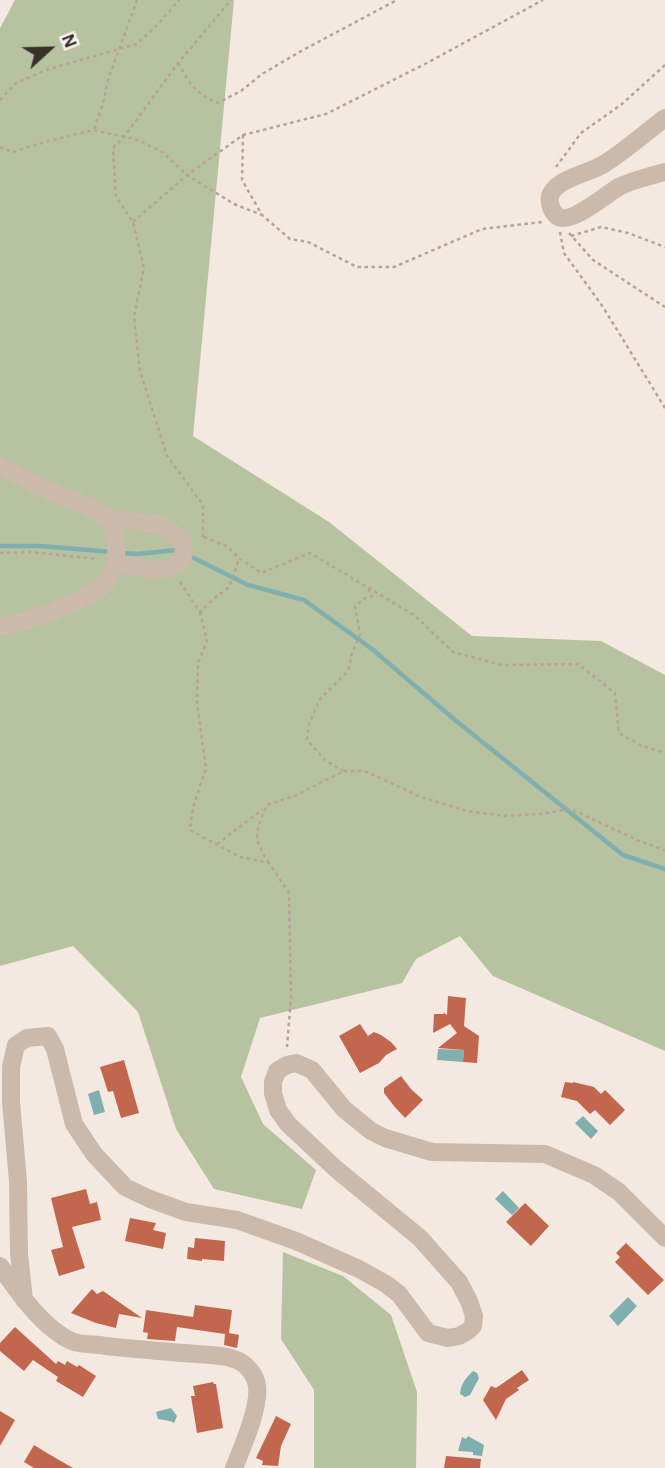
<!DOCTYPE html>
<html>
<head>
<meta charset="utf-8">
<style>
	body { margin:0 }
	#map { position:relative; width:665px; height:1468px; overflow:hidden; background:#f3e9e0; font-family:"Alegreya Sans",sans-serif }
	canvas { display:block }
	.north { position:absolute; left:14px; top:14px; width:70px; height:70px; -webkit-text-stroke:5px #faf3ed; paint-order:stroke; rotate:68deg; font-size:19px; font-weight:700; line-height:28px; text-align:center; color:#392f2b }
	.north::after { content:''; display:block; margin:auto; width:24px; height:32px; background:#392f2b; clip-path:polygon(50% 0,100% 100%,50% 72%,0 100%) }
</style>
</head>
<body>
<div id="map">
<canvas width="665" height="1468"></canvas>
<div class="north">N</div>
</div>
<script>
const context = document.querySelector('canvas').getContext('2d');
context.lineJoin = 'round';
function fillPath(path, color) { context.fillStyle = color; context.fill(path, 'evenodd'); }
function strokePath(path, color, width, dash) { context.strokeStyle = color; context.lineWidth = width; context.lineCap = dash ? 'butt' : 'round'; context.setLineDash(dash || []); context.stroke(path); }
const green = new Path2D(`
	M 15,0 L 234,0 L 193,436 L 329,522 L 472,636 L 601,641 L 665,675 L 665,1051 L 493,976 L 460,936 L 416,959 L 402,983 L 260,1018 L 241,1077 L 263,1124 L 316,1170 L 302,1209 L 214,1189 L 176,1129 L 138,1012 L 73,946 L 0,966 L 0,28 Z
	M 283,1252 L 343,1276 L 391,1315 L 417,1392 L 416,1468 L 314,1468 L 314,1390 L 281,1339 Z`);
const water = new Path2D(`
	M 438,1049 L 464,1050 L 463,1062 L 437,1060 Z
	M 99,1090 L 105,1112 L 94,1115 L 88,1094 Z
	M 583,1116 L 598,1131 L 591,1139 L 575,1123 Z
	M 503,1191 L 519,1208 L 512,1215 L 495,1199 Z
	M 628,1297 L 637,1306 L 618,1326 L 609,1316 Z
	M 473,1371 L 477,1373 L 479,1378 L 470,1395 L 465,1397 L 460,1394 C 461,1383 466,1378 473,1371 Z
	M 171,1408 L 177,1416 L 174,1423 L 170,1421 L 158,1419 L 156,1412 Z
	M 468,1436 L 484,1445 L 482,1456 L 473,1455 L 473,1452 L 458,1451 L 462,1437 L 466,1439 Z`);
const stream = new Path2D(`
	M 0,546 L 40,546 L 113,552
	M 122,553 L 138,554 L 177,550
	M 194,558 L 248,585 L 304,600 L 372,649 L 455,720 L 623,855 L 665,869`);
const building = new Path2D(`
	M 448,996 L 466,998 L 464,1026 L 479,1036 L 477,1063 L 463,1062 L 464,1050 L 438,1048 L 457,1033 L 450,1024 L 433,1033 L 434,1014 L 444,1014 L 443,1012 L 447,1015 Z
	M 360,1024 L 368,1036 L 374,1032 L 381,1035 L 391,1042 L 397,1049 L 386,1055 L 379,1063 L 360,1073 L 339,1036 Z
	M 124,1060 L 139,1113 L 121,1118 L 113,1091 L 108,1092 L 100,1067 Z
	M 401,1076 L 411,1089 L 423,1100 L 405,1118 L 394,1106 L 384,1093 L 384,1088 Z
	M 565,1082 L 573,1083 L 573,1082 L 594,1087 L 601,1094 L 605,1090 L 625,1110 L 610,1125 L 595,1110 L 590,1114 L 577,1101 L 561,1097 Z
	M 86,1189 L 90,1204 L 97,1202 L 101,1220 L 72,1227 L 85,1268 L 59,1276 L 51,1250 L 63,1247 L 51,1198 Z
	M 525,1203 L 549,1226 L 531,1246 L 506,1222 Z
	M 130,1218 L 156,1223 L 153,1230 L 166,1233 L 163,1249 L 125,1241 Z
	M 195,1238 L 225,1241 L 224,1261 L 202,1259 L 202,1261 L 187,1259 L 188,1247 L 194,1248 Z
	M 626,1243 L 664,1280 L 648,1295 L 615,1262 L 620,1257 L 616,1253 Z
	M 92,1289 L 97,1294 L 103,1291 L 142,1318 L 119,1314 L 116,1328 L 96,1323 L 71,1313 Z
	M 195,1305 L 232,1310 L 229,1333 L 239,1335 L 237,1348 L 224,1345 L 225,1334 L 177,1327 L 175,1341 L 147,1339 L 148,1333 L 143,1332 L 146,1310 L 193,1317 Z
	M 15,1327 L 56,1364 L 58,1361 L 65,1365 L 67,1361 L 77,1367 L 79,1365 L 96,1376 L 83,1397 L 56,1381 L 58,1377 L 33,1360 L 24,1371 L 0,1351 L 0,1343 Z
	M 522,1370 L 529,1380 L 517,1388 L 519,1390 L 506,1399 L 496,1420 L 483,1400 L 491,1386 L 496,1388 Z
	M 213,1382 L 214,1384 L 216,1384 L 223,1428 L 197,1433 L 191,1396 L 195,1396 L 193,1386 Z
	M 0,1411 L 15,1420 L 0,1446 Z
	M 276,1416 L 291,1424 L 281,1446 L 278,1466 L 262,1465 L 263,1461 L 256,1458 Z
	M 34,1445 L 47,1453 L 73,1468 L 34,1468 L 24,1462 Z
	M 446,1456 L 481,1459 L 480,1468 L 444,1468 Z`);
const path = new Path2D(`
	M 178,63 C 190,84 194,92 217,103 L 241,91 L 262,74 L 303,50 L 397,0
	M 0,100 L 16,83 L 49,69 L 137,44 L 159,23 L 179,0
	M 94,129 L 103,104 L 108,80 L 137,0
	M 243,135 L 242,180 L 262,215 L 290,239 L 308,242 L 357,267 L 394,267 L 482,229 L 542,222
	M 0,147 L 13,152 L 45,142 L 93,130 L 135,139 L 161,151 L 187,175 L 234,204 L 262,215
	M 556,167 L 581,133 L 622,104 L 665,65
	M 133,222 L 187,175 L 243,135 L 326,114 L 425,64 L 543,0
	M 560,232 L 564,253 L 603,307 L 665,408
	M 569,233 L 593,260 L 665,307
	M 571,236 L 601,227 L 628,233 L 665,247
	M 203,537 L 203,505 L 167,456 L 140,371 L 134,317 L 144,268 L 133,222 L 116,197 L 113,148 L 124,137 L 178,63 L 231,0
	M 204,537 L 228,547 L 239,558 L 261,573 L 310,553 L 414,615 L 453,652 L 502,665 L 578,664 L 615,693 L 619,733 L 640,745 L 665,753
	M 0,553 L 31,552 L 98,559
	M 180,582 L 200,612 L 212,600 L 228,588 L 234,575 L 239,558
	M 200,612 L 207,641 L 198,663 L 197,703 L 206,768 L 193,807 L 190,830 L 240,857 L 269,863 L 289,893 L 291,997 L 287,1047
	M 344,771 L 326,761 L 307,740 L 309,724 L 320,699 L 346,673 L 350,665 L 351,656 L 360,634 L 355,607 L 363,599 L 372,596 L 368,590
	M 217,844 L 262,810
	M 269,863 C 252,837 255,833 267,805 L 294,796 L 344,771 L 365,771 L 421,797 L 467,811 L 504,816 L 539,814 L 571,809 L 639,841 L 665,850`);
const minor = new Path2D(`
	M 665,118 C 645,133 625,151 604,164 C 590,173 560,178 552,192 C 547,199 551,211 557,216 C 570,226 606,194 619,187 C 632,180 650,176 665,172
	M 0,466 L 45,489 L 92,508
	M 110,522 L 120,519 L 162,525 L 180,540 L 184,547 L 182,560 C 160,577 153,569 129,565
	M 0,627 C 32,620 63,609 92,594
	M 0,1266 C 18,1292 44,1330 74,1342 C 84,1345 97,1344 106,1346 C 136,1349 167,1352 197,1354 C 210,1355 227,1355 239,1361 C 248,1366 256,1376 257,1386 C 260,1407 242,1448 234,1468
	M 24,1300 L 19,1254 L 18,1181 L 11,1102 L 11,1067 L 16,1045 L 27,1038 L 48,1036 L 55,1049 L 74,1124 L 94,1154 L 125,1187 L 150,1199 L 186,1212 L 237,1220 L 296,1241 L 359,1269 L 386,1284 L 399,1294 L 428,1333 L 448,1338 L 459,1336 L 468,1331 L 473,1326 L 474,1316 L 469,1301 L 459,1282 L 420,1238 L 336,1169 L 288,1124 L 278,1110 L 273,1093 L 273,1082 L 277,1071 L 287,1065 L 296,1063 L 312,1070 L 344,1109 L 371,1131 L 385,1138 L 432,1152 L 545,1154 L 594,1175 L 619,1192 L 665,1238`);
const minorBridge = new Path2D(`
	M 92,594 C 112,580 118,568 116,543 C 115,536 114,528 110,522 C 106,516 98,512 92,508`);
fillPath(green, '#b7c2a0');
fillPath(water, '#80afaf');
strokePath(stream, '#80afaf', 4.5);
fillPath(building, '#c2674e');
strokePath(path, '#b7a396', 2.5, [3.5, 3.5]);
strokePath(minor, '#cbb9ac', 18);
strokePath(minorBridge, '#cbb9ac', 18);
</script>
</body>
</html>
